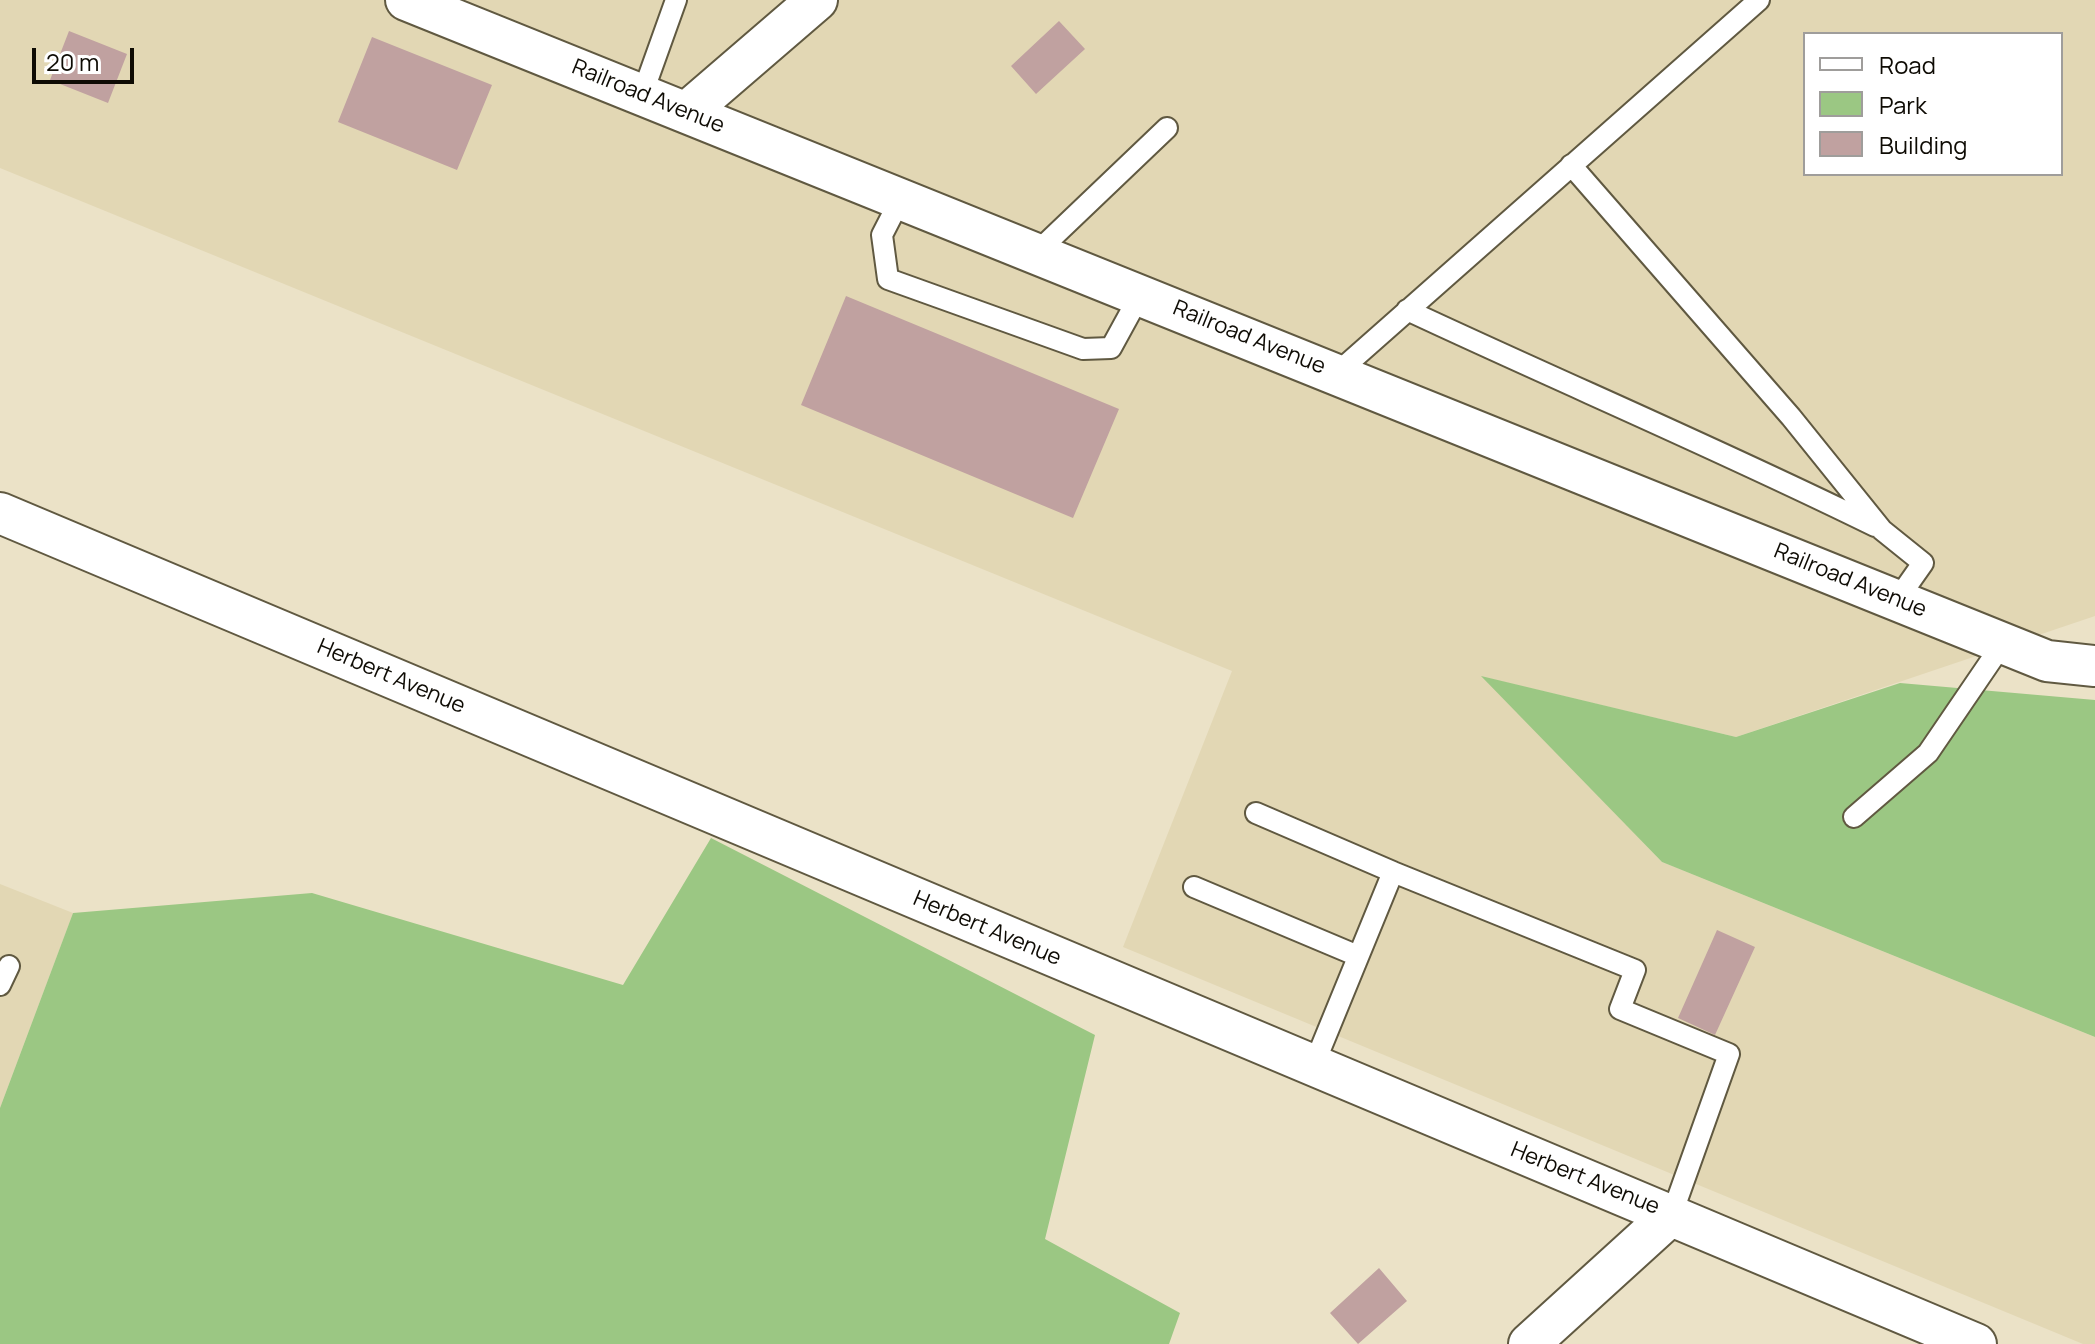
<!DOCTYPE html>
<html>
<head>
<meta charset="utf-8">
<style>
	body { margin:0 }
	#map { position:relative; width:2095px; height:1344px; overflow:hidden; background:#ebe2c7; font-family:Manrope,sans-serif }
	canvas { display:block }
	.legend { position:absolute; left:1803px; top:32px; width:260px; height:144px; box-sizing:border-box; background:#fff; border:2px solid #9f9d9b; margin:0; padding:10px 14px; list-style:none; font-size:24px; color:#0e0b04 }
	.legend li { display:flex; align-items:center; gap:16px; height:40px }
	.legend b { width:40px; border:2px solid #9f9d9b }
	.scale { position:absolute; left:32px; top:48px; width:102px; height:36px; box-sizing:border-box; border:4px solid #0e0b04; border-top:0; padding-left:10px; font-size:24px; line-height:28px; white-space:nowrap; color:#0e0b04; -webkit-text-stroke:6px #fff; paint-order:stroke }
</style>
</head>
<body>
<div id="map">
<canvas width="2095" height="1344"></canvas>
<ul class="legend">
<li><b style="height:10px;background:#fff"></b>Road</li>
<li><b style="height:22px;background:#9bc783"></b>Park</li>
<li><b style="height:22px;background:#c0a1a0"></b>Building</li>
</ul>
<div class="scale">20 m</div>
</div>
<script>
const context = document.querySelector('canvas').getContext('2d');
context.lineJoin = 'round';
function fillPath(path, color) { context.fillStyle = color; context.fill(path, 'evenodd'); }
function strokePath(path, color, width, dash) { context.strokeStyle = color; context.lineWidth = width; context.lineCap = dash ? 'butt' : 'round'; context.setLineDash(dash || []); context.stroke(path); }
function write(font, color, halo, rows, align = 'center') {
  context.font = font + ' Manrope,sans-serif'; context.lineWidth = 8; context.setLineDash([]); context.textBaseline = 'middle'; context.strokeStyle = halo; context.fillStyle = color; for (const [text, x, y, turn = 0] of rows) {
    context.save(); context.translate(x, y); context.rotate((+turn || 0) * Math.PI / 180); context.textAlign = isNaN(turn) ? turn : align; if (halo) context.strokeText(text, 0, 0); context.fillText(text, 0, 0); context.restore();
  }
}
const built = new Path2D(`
	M 0,0 L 2095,0 L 2095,616 L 1736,737 L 1483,677 L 1662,862 L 2095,1037 L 2095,1344 L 2083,1344 L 1123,947 L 1232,671 L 0,168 ZM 1805,34 L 2061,34 L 2061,174 L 1805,174 Z
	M 0,884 L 73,913 L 0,1108 Z`);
const green = new Path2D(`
	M 1481,676 L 1736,737 L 1900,683 L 2095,700 L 2095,1037 L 1662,862 Z
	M 711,838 L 1095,1035 L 1045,1239 L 1180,1313 L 1169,1344 L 0,1344 L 0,1108 L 73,913 L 312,893 L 623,985 Z`);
const building = new Path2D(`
	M 1059,21 L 1085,49 L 1036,94 L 1011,66 Z
	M 69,31 L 127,54 L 108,103 L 50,80 Z
	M 372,37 L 492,85 L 457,170 L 338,122 Z
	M 846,296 L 1119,409 L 1073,518 L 801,405 Z
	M 1717,930 L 1755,947 L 1715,1035 L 1678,1018 Z
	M 1379,1268 L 1407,1301 L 1358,1344 L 1330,1313 Z`);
const lane = new Path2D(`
	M 642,95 L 676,0
	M 1571,165 L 1791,417 L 1882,530 L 1923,563 L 1897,600
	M 901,198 L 882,235 L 888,279 L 1083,349 L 1111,348 L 1140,295
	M 1036,253 L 1167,128
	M 1407,310 C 1563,383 1721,450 1875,526
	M 1337,373 L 1759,0
	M 1256,813 L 1393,872 L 1313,1067
	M 1854,817 L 1928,753 L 2003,643
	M 1393,872 L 1635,970 L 1620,1009 L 1729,1054 L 1672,1214
	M 1194,887 L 1358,956
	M 0,985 L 9,966`);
const street = new Path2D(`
	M 406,0 L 2047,661 L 2095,666
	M 687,112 L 817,0
	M 0,513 L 1976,1344
	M 1529,1344 L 1672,1214`);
const streetNames = [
	["Railroad Avenue",648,97,22],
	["Railroad Avenue",1249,338,22],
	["Railroad Avenue",1850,581,22],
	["Herbert Avenue",391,677,23],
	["Herbert Avenue",987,929,23],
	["Herbert Avenue",1585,1179,22]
];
fillPath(built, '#e2d7b4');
fillPath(green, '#9bc783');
fillPath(building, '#c0a1a0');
strokePath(lane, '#605941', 24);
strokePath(street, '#605941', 44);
strokePath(lane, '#fff', 20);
strokePath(street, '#fff', 40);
write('22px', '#0e0b04', '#fff', streetNames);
</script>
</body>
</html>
